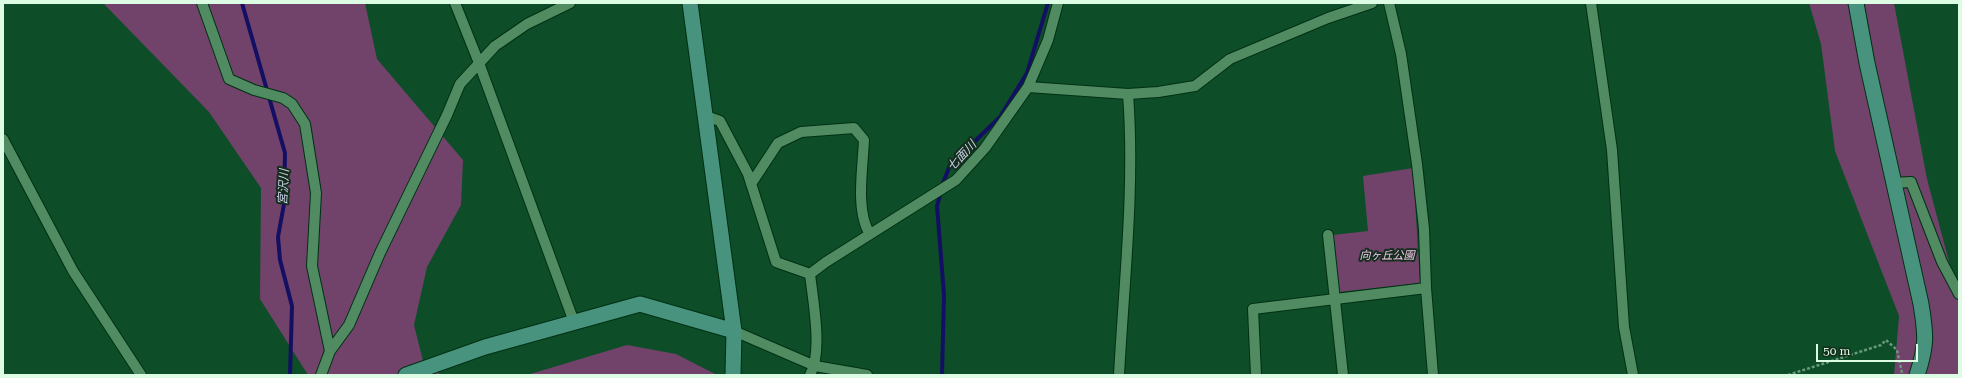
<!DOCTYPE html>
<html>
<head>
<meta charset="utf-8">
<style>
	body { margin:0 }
	#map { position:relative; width:1962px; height:378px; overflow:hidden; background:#0d4d28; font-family:"Roboto Serif",serif }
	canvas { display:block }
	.frame { position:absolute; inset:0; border:4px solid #ddfce4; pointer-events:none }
	.scale { position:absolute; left:1816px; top:344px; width:102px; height:18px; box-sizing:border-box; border:2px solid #ddfce4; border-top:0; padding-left:5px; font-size:12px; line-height:14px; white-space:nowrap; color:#ddfce4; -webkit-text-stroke:3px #142d1c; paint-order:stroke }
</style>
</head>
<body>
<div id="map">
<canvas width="1962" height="378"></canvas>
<div class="frame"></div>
<div class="scale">50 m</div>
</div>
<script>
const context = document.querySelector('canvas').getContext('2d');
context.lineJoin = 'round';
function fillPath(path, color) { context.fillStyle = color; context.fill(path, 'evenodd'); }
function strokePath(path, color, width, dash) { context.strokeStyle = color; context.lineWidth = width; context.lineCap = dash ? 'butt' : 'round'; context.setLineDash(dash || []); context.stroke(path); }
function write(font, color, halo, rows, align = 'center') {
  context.font = font + ' "Roboto Serif","Noto Sans JP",serif'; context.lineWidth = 4; context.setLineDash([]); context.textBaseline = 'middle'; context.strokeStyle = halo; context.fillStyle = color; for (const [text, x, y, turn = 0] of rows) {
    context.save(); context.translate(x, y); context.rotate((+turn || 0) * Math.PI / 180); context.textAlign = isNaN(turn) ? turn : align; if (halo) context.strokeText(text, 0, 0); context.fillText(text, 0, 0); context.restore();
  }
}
const green = new Path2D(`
	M 103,3 L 365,3 L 377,59 L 463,160 L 461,205 L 427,267 L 414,325 L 424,365 L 442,375 L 308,375 L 260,299 L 261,188 L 209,112 Z
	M 1809,3 L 1894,3 L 1927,179 L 1959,299 L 1959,375 L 1894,375 L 1899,316 L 1835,151 L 1821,44 Z
	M 1413,168 L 1420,283 L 1339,292 L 1333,235 L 1368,231 L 1363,176 Z
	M 627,345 L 676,354 L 717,375 L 527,375 Z`);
const stream = new Path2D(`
	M 242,3 L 285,153 L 284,204 L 278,237 L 280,260 L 292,306 L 290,375
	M 942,186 L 950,165 L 1000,117 L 1027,73 L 1048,3
	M 941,192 L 937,206 L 944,295 L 942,375`);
const path = new Path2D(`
	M 1788,375 L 1881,345 L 1886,340 L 1897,350 L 1902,373`);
const street = new Path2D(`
	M 202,3 L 229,79 L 254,90 L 283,98 L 292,104 L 305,124 L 316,193 L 312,266 L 330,351
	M 455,3 L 479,63 L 574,322
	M 1389,3 L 1401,54 L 1417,164 L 1424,229 L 1426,288 L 1433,375
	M 1591,3 L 1612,150 L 1624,327 L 1633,375
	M 1028,87 L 1128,94 L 1158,92 L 1195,86 L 1230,59 L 1328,18 L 1372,3
	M 706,116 L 720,121 L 748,174 L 776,262 L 810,274
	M 3,139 L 73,271 L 141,375
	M 1894,183 L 1911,182 L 1942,262 L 1959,294
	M 751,184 L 778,143 L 801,132 L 854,128 L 864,140 C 863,166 855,212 870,234
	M 1328,235 L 1343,375
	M 734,331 L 815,366 L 867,375
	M 321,375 L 330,351 L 349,325 L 380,253 L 447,115 L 460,84 L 495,46 L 527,24 L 570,3
	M 810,375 C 823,352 813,301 810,274 L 826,262 L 956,180 L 985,148 L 1028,87 L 1048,40 L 1058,3
	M 1119,375 C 1124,282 1135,187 1128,94
	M 1256,375 L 1253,309 L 1426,288`);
const secondary = new Path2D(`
	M 690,3 L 734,331 L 733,375
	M 1856,3 L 1867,63 L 1921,304 C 1926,335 1927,345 1917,375
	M 406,375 L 485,347 L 640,304 L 734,331`);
const parkNames = [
	["向ヶ丘公園",1387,256]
];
const waterNames = [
	["七面川",962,156,-47],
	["宮沢川",284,187,-87]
];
fillPath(green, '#71426a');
strokePath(stream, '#131064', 4);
strokePath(street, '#003014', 12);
strokePath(secondary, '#003014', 17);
strokePath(path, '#68997a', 2.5, [3, 2]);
strokePath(street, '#508b62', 10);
strokePath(secondary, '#47937d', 15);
write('italic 11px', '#f4c9ec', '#142d1c', parkNames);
write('italic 12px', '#cbd2ea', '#142d1c', waterNames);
</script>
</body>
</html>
